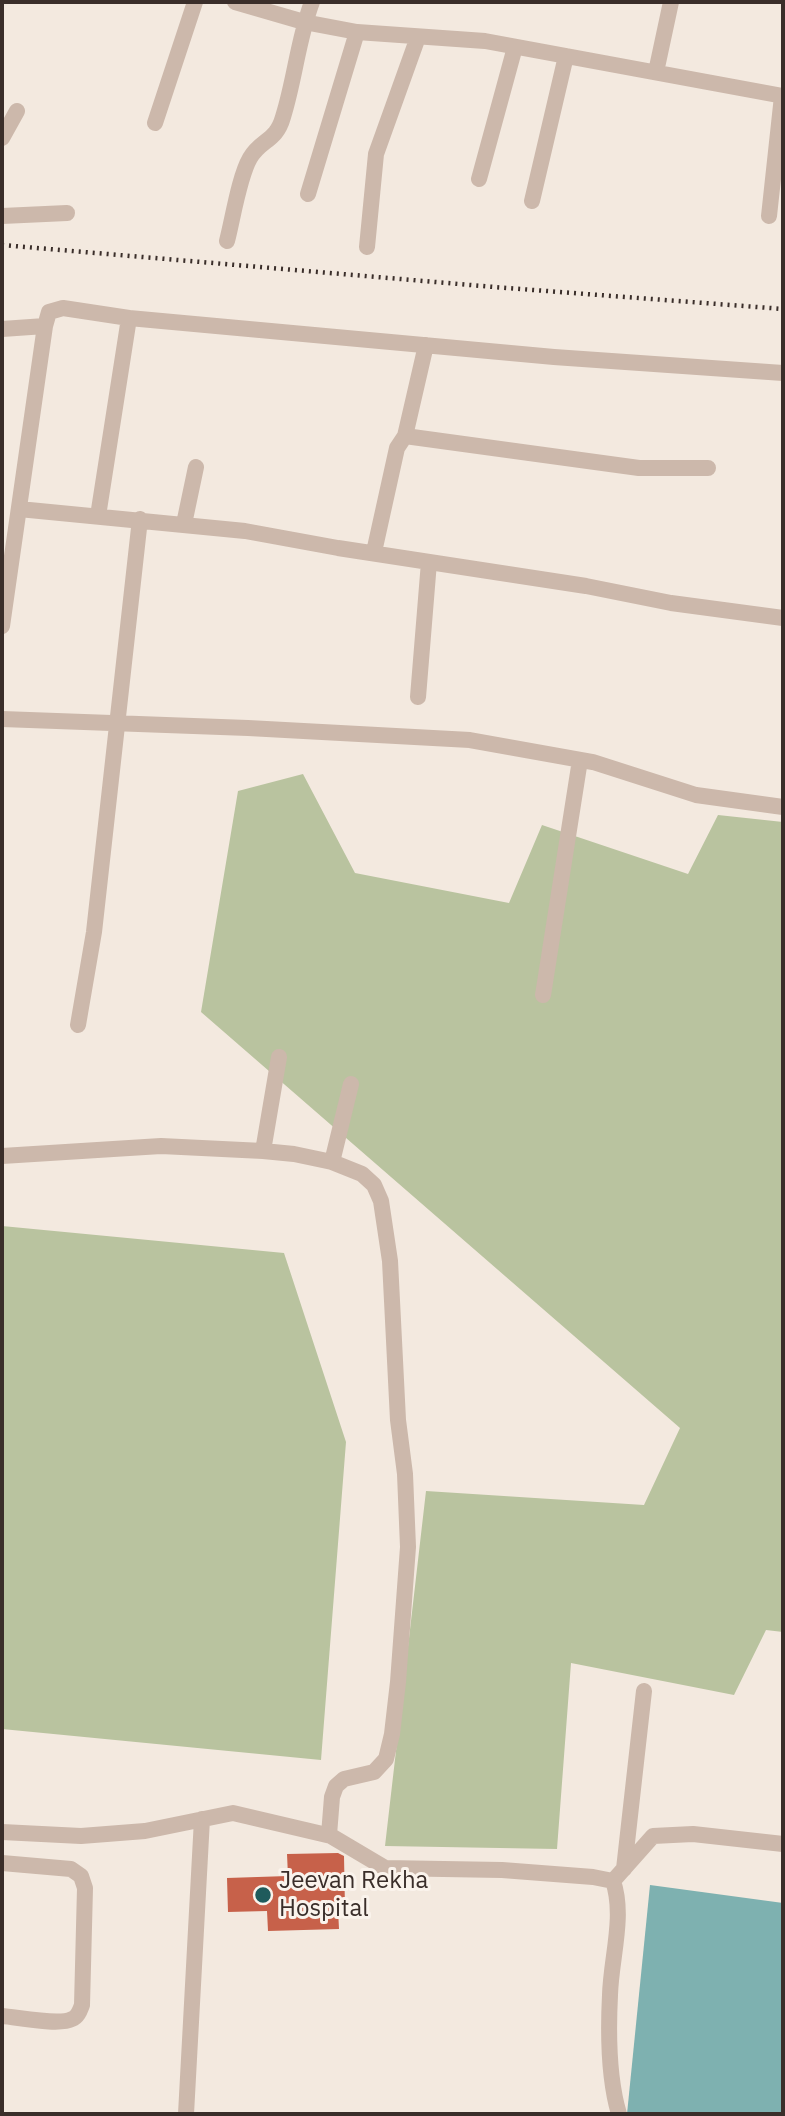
<!DOCTYPE html>
<html>
<head>
<meta charset="utf-8">
<style>
	body { margin:0 }
	#map { position:relative; width:785px; height:2116px; overflow:hidden; background:#f3e9df; font-family:"IBM Plex Sans",sans-serif }
	canvas { display:block }
	.frame { position:absolute; inset:0; border:4px solid #3a2e2a; pointer-events:none }
</style>
</head>
<body>
<div id="map">
<canvas width="785" height="2116"></canvas>
<div class="frame"></div>
</div>
<script>
const context = document.querySelector('canvas').getContext('2d');
context.lineJoin = 'round';
function fillPath(path, color) { context.fillStyle = color; context.fill(path, 'evenodd'); }
function strokePath(path, color, width, dash) { context.strokeStyle = color; context.lineWidth = width; context.lineCap = dash ? 'butt' : 'round'; context.setLineDash(dash || []); context.stroke(path); }
function write(font, color, halo, rows, align = 'center') {
  context.font = font + ' "IBM Plex Sans",sans-serif'; context.lineWidth = 6; context.setLineDash([]); context.textBaseline = 'middle'; context.strokeStyle = halo; context.fillStyle = color; for (const [text, x, y, turn = 0] of rows) {
    context.save(); context.translate(x, y); context.rotate((+turn || 0) * Math.PI / 180); context.textAlign = isNaN(turn) ? turn : align; if (halo) context.strokeText(text, 0, 0); context.fillText(text, 0, 0); context.restore();
  }
}
const green = new Path2D(`
	M 303,774 L 355,873 L 509,903 L 542,825 L 688,874 L 718,815 L 783,822 L 783,1632 L 766,1630 L 734,1695 L 571,1663 L 557,1849 L 385,1846 L 426,1491 L 644,1505 L 680,1428 L 201,1012 L 238,791 Z
	M 2,1226 L 284,1253 L 346,1442 L 321,1760 L 2,1729 Z`);
const water = new Path2D(`
	M 650,1885 L 783,1903 L 783,2114 L 627,2114 Z`);
const building = new Path2D(`
	M 338,1853 L 344,1856 L 345,1909 L 338,1909 L 339,1929 L 268,1931 L 267,1911 L 228,1912 L 227,1878 L 288,1876 L 287,1854 Z`);
const minor = new Path2D(`
	M 235,2 L 304,22 L 357,32 L 485,41 L 783,96
	M 656,72 L 671,2
	M 155,123 L 195,2
	M 2,138 L 17,111
	M 479,179 L 515,47
	M 308,194 L 357,32
	M 532,201 L 566,56
	M 2,216 L 67,213
	M 769,216 L 782,96
	M 227,241 C 233,218 239,177 250,158 C 261,139 276,142 283,117 C 295,79 298,39 312,2
	M 367,247 L 376,154 L 418,37
	M 2,329 L 45,326
	M 405,436 L 639,468 L 708,468
	M 19,509 L 245,531 L 338,548 L 586,586 L 671,603 L 783,618
	M 98,516 L 129,318
	M 184,524 L 196,467
	M 374,552 L 397,448 L 405,436 L 426,345
	M 2,626 L 45,326 L 49,312 L 63,308 L 129,318 L 554,357 L 783,373
	M 418,697 L 429,562
	M 2,719 L 248,728 L 470,740 L 593,762 L 696,795 L 783,807
	M 543,995 L 580,760
	M 78,1025 L 94,932 L 140,519
	M 263,1151 L 279,1057
	M 2,1156 L 161,1146 L 263,1151 L 294,1154 L 332,1162 L 362,1174 L 374,1185 L 381,1201 L 390,1261 L 398,1420 L 405,1474 L 408,1547 L 398,1682 L 392,1734 L 386,1759 L 374,1772 L 344,1779 L 336,1786 L 332,1797 L 329,1835
	M 332,1162 L 351,1084
	M 2,1832 L 81,1836 L 145,1831 L 233,1813 L 331,1836 L 385,1868 L 502,1870 L 593,1877 L 613,1881 C 625,1916 611,1958 610,1995 C 608,2034 608,2077 619,2114
	M 2,1863 L 71,1869 L 81,1876 L 85,1888 L 82,2005 C 80,2010 78,2017 72,2019 C 59,2026 17,2017 2,2016
	M 624,1869 L 644,1691
	M 613,1881 L 653,1836 L 693,1834 L 783,1844
	M 186,2114 L 202,1819`);
const rail = new Path2D(`
	M 2,245 L 494,287 L 783,309`);
const markers = [
	[263,1895,9,"#1f5b5c"]
];
const poiNames = [
	["Jeevan Rekha",279,1881],
	["Hospital",279,1909]
];
fillPath(green, '#b9c39f');
fillPath(water, '#7eb1b0');
fillPath(building, '#c7614a');
strokePath(minor, '#ccb8ab', 16);
strokePath(rail, '#3a2e2a', 4.5, [2, 5]);
for (const [x, y, r, color] of markers) { const dot = new Path2D(); dot.arc(x, y, r, 0, 2 * Math.PI); context.fillStyle = color; context.fill(dot); strokePath(dot, '#faf3ec', 2.5); }
write('24px', '#3a2e2a', '#faf3ec', poiNames, 'left');
</script>
</body>
</html>
